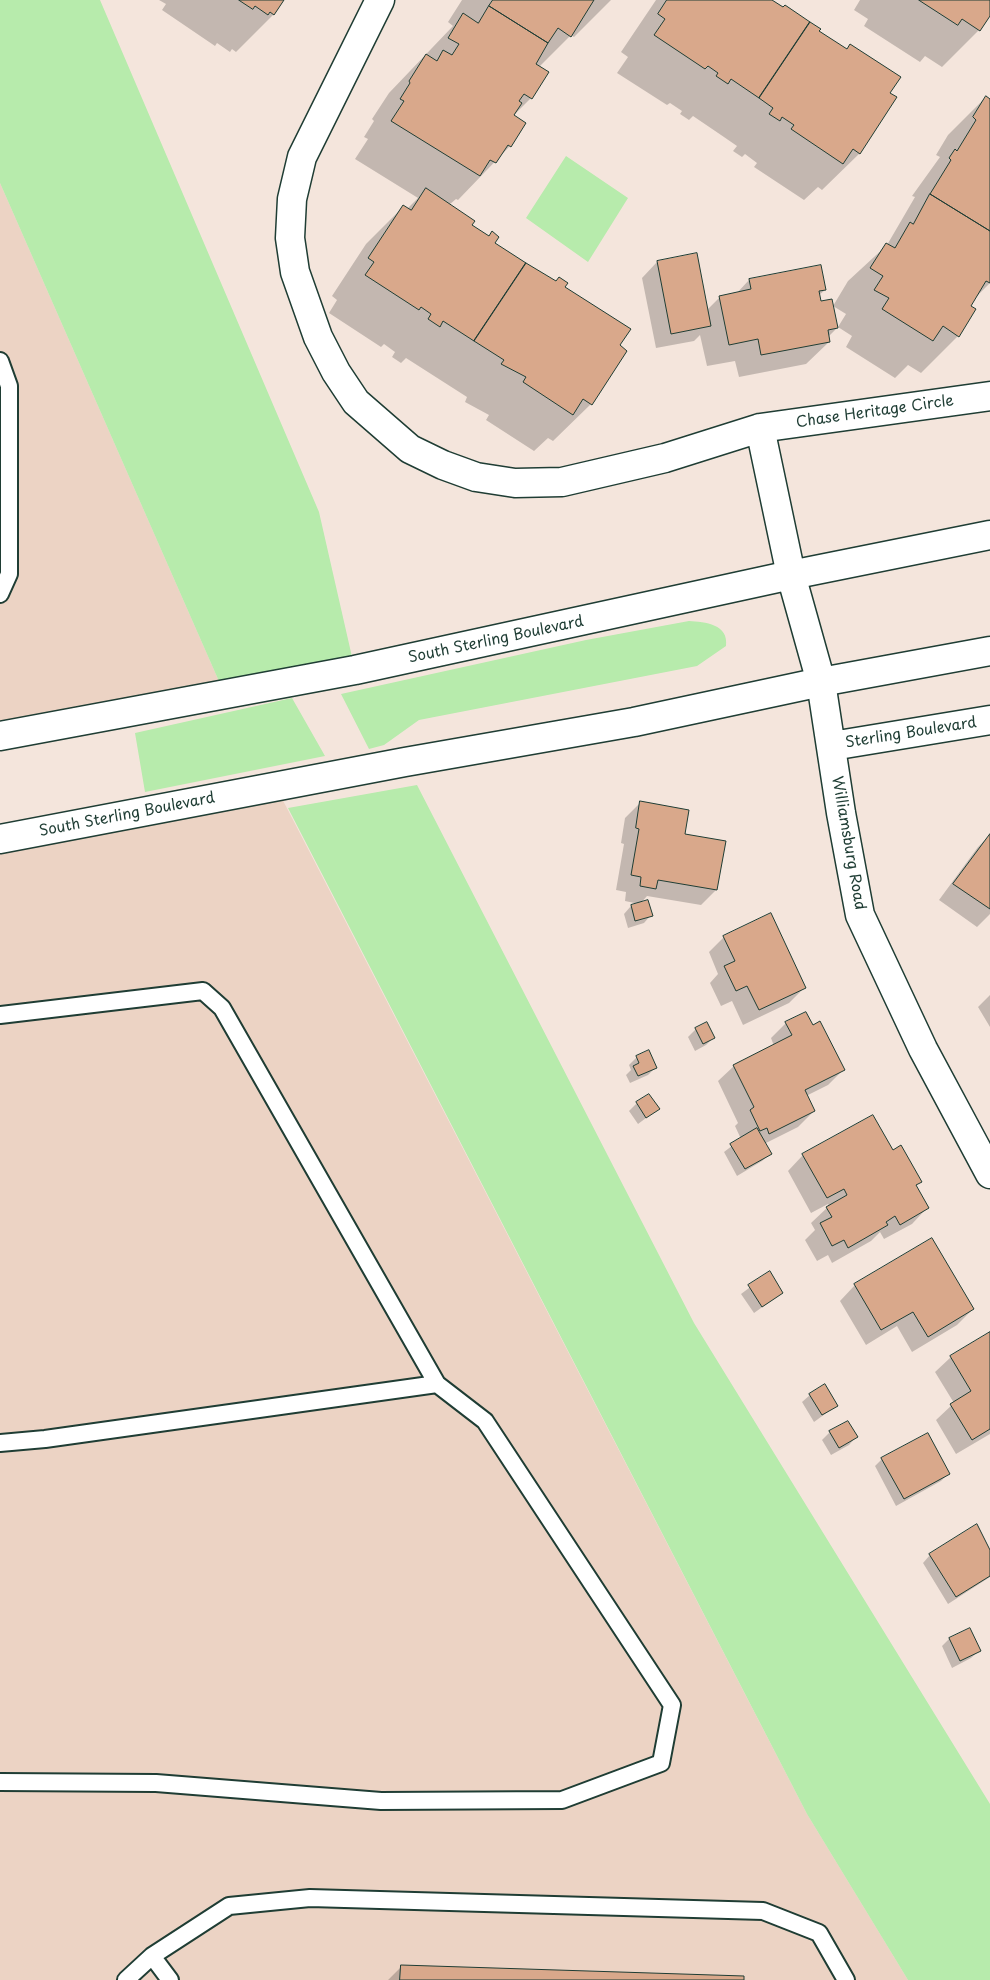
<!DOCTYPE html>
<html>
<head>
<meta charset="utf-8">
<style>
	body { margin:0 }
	canvas { display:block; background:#f4e5dc }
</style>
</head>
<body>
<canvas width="990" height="1980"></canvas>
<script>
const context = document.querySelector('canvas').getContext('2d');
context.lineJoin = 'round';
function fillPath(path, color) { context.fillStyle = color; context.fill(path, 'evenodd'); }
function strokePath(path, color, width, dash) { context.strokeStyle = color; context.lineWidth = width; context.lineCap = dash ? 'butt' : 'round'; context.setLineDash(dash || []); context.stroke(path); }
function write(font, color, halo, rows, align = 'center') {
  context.font = font + ' "Playpen Sans",sans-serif'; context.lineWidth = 5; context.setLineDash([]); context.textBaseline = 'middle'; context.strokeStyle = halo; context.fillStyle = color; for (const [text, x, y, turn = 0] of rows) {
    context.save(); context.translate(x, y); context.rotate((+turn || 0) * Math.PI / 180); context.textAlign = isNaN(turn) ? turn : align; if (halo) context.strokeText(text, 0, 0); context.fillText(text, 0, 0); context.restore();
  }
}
const built = new Path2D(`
	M 0,183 L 225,695 L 0,736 Z
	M 276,787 L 807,1814 L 908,1980 L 0,1980 L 0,839 Z`);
const green = new Path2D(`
	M 0,0 L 100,0 L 319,512 L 355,670 L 225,695 L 0,183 Z
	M 566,156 L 628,198 L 588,262 L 526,218 Z
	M 689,621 C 705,622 729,624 726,646 L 697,666 L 419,720 L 384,745 L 369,749 L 341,694 L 586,640 Z
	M 292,698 L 325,756 L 145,792 L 135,733 Z
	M 417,785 L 694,1323 L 990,1804 L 990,1980 L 908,1980 L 807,1814 L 288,808 Z`);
const shadow = new Path2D(`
	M 159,0 L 283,0 L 273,15 L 236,52 L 232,49 L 230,52 L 217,43 L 215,46 L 162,10 L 166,4 Z
	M 462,0 L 611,0 L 574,37 L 571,35 L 539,67 L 531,98 L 513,116 L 524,124 L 510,146 L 458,200 L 456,199 L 449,205 L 494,243 L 564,287 L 618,346 L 626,351 L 591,404 L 553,441 L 548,438 L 534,451 L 486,420 L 489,415 L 465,402 L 467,397 L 406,358 L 401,363 L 392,357 L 395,352 L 384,344 L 381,347 L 329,313 L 337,300 L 332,296 L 366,244 L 403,207 L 407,209 L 418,198 L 355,159 L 368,139 L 364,137 L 374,121 L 372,119 L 389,93 L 453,26 L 448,22 Z
	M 656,0 L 769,0 L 782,9 L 785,6 L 846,50 L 888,94 L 860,153 L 822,190 L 818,187 L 804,200 L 754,167 L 757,163 L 745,154 L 742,157 L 733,151 L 737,146 L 721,135 L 693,116 L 689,120 L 680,114 L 682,111 L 670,103 L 667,105 L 617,73 L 628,57 L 621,52 Z
	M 860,0 L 990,0 L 990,13 L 979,30 L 942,67 L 925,56 L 920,62 L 864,26 L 868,19 L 854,10 Z
	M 986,97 L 990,100 L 990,283 L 973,300 L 958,336 L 921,373 L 908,365 L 895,378 L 846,347 L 852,336 L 838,327 L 846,314 L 833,306 L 848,281 L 887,245 L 915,197 L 912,196 L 940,157 L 936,155 L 948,135 Z
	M 696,255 L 707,310 L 720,297 L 736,294 L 749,280 L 820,266 L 825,290 L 818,296 L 820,303 L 837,328 L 828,337 L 829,342 L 806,364 L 739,377 L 735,361 L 707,366 L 700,335 L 694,341 L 656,348 L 642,278 L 657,262 Z
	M 640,803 L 683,835 L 716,890 L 701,905 L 647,896 L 640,904 L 651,915 L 644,923 L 628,928 L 624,914 L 631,906 L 639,904 L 625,901 L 626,892 L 616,890 L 624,844 L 621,843 L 625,818 Z
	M 990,835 L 990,914 L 977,927 L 939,900 L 978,847 Z
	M 724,937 L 804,988 L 789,1003 L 743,1025 L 732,1001 L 721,1006 L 710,983 L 718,974 L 709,952 Z
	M 990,995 L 990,1027 L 978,1007 Z
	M 786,1023 L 812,1026 L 843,1070 L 828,1085 L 806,1096 L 814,1111 L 798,1127 L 764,1144 L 770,1154 L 762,1161 L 737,1176 L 724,1152 L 741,1139 L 735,1126 L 738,1123 L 718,1081 L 734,1066 L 774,1046 L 771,1038 Z
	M 706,1024 L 713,1038 L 706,1045 L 695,1051 L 688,1037 L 696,1029 Z
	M 637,1057 L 655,1068 L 648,1075 L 630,1083 L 626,1075 L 631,1070 L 629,1065 Z
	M 637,1103 L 658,1109 L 638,1124 L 629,1111 Z
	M 893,1152 L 920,1181 L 915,1186 L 927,1208 L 912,1224 L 884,1239 L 880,1232 L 871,1241 L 832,1263 L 828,1255 L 817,1261 L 805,1240 L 815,1230 L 811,1223 L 829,1206 L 828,1204 L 811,1213 L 788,1171 L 803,1155 Z
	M 769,1273 L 782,1293 L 754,1313 L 741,1294 Z
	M 855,1285 L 973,1309 L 957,1325 L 912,1352 L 897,1326 L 866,1345 L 840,1301 Z
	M 990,1334 L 990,1434 L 956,1454 L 936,1420 L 954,1403 L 935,1372 L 951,1357 Z
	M 810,1395 L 836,1406 L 814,1422 L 802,1402 Z
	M 847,1422 L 856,1437 L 849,1445 L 831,1455 L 822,1440 L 830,1432 Z
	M 882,1459 L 949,1473 L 941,1481 L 896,1506 L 875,1466 Z
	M 977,1526 L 990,1552 L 990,1577 L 948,1604 L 923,1563 L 930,1555 Z
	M 949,1639 L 979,1651 L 971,1658 L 952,1668 L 942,1646 Z
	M 401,1967 L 742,1980 L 388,1980 Z`);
const building = new Path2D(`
	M 239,0 L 284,0 L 274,15 L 270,12 L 268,15 L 255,6 L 253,9 Z
	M 493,0 L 594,0 L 571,37 L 558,28 L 548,43 L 489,6 Z
	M 667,0 L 772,0 L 783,7 L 785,5 L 810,22 L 759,98 L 731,79 L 728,84 L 716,76 L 718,73 L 708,66 L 705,69 L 654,35 L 665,19 L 658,14 Z
	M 919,0 L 990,0 L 990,16 L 980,31 L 962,19 L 958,25 Z
	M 489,6 L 548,43 L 536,64 L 549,72 L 532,99 L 524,94 L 519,101 L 522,103 L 514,115 L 526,123 L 511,147 L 508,145 L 496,163 L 490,160 L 480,176 L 391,121 L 404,101 L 400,99 L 410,83 L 409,81 L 426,54 L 437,61 L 443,50 L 452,55 L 459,44 L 448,38 L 463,13 L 478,23 Z
	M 810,22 L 821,29 L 819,31 L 847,49 L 850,44 L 901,77 L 890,93 L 897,97 L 860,154 L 853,149 L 843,164 L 791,129 L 794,125 L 782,117 L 780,121 L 769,114 L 773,108 L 759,98 Z
	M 986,96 L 990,99 L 990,231 L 930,194 L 951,160 L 949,158 L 955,149 L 957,151 L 976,120 L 973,117 Z
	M 426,188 L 475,221 L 472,225 L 489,236 L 492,231 L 499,237 L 495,243 L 526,263 L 474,341 L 443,321 L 440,327 L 428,319 L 431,314 L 421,307 L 419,310 L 365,275 L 374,262 L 368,258 L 403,205 L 411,210 Z
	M 930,194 L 990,231 L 990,283 L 986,281 L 971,306 L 976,309 L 959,337 L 943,326 L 933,341 L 882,309 L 889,298 L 874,290 L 883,276 L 870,268 L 886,243 L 895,248 L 910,222 L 913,224 Z
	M 697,253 L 711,326 L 671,334 L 657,261 Z
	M 526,263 L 556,281 L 559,277 L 568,283 L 565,287 L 631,329 L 620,345 L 627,351 L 592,405 L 583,399 L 573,415 L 523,382 L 526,377 L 501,364 L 504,360 L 474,341 Z
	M 821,265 L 826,290 L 819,291 L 821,301 L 832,299 L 838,328 L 828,330 L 830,342 L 761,355 L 758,339 L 729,345 L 719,296 L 751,289 L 749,279 Z
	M 640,801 L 689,810 L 685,834 L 726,841 L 717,890 L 658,880 L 656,889 L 640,886 L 641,877 L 631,875 L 639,829 L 636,828 Z
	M 990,834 L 990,909 L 953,884 Z
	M 648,900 L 653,916 L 635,921 L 631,905 Z
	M 771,913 L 806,988 L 759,1010 L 747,986 L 736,991 L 724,966 L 735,961 L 723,936 Z
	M 806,1012 L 813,1025 L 820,1021 L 845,1070 L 805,1090 L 815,1111 L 769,1134 L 767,1128 L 760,1131 L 750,1110 L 754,1107 L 733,1065 L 792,1035 L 785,1022 Z
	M 707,1022 L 715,1038 L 703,1044 L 695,1028 Z
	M 649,1050 L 657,1068 L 638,1076 L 633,1066 L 639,1063 L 636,1056 Z
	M 649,1094 L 660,1109 L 646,1118 L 636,1102 Z
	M 873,1115 L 893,1150 L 901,1145 L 922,1182 L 916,1185 L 929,1208 L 900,1225 L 895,1216 L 886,1222 L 888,1225 L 848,1248 L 844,1240 L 832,1246 L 820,1223 L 832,1217 L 826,1207 L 847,1195 L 844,1189 L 827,1198 L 802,1154 Z
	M 757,1128 L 772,1154 L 745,1169 L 730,1144 Z
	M 932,1238 L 974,1309 L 928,1337 L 913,1312 L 881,1330 L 854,1284 Z
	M 770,1271 L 783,1293 L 762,1307 L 748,1285 Z
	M 990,1332 L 990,1429 L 972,1440 L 950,1404 L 971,1391 L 950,1356 Z
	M 825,1384 L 838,1406 L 822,1415 L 809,1394 Z
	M 848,1421 L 858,1437 L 839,1448 L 829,1431 Z
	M 928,1433 L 950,1474 L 904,1499 L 881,1458 Z
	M 977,1524 L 990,1550 L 990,1576 L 956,1597 L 929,1554 Z
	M 970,1628 L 981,1651 L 960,1661 L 949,1638 Z
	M 401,1965 L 744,1976 L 744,1980 L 400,1980 Z`);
const service = new Path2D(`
	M 0,361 L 9,386 L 9,574 L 0,594
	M 0,1015 L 203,991 L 222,1008 L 437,1384 L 45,1439 L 0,1443
	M 0,1782 L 156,1783 L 381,1801 L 562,1800 L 661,1763 L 672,1705 L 485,1421 L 437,1384
	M 152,1956 L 170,1980
	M 126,1980 L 152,1956 L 229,1906 L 310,1898 L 763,1911 L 819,1933 L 846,1980`);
const minor = new Path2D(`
	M 380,0 L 302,157 L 292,199 L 290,238 L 295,272 L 318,337 L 336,372 L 356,402 L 410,449 L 443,465 L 476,477 L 515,483 L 562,482 L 665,458 L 760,428 L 990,396
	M 760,428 L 791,575 L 821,682 L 841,813 L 860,915 L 923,1049 L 990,1174
	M 832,746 L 990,720`);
const primary = new Path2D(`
	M 0,736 L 355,670 L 791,575 L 990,535
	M 0,839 L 405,762 L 634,722 L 821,682 L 990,651`);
const streetNames = [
	["Chase Heritage Circle",875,412,-8],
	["South Sterling Boulevard",496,640,-12],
	["Sterling Boulevard",911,733,-9],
	["South Sterling Boulevard",127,815,-11],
	["Williamsburg Road",848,843,80]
];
fillPath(built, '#ecd3c4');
fillPath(green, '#b7ebac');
fillPath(shadow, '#0003');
fillPath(building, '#d9a88b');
strokePath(building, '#1f3d34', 1);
strokePath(service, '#1f3d34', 20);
strokePath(minor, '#1f3d34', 31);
strokePath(primary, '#1f3d34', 31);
strokePath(service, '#fff', 16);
strokePath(minor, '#fff', 28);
strokePath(primary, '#fff', 28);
write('15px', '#1f3d34', '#fff', streetNames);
</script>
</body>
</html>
